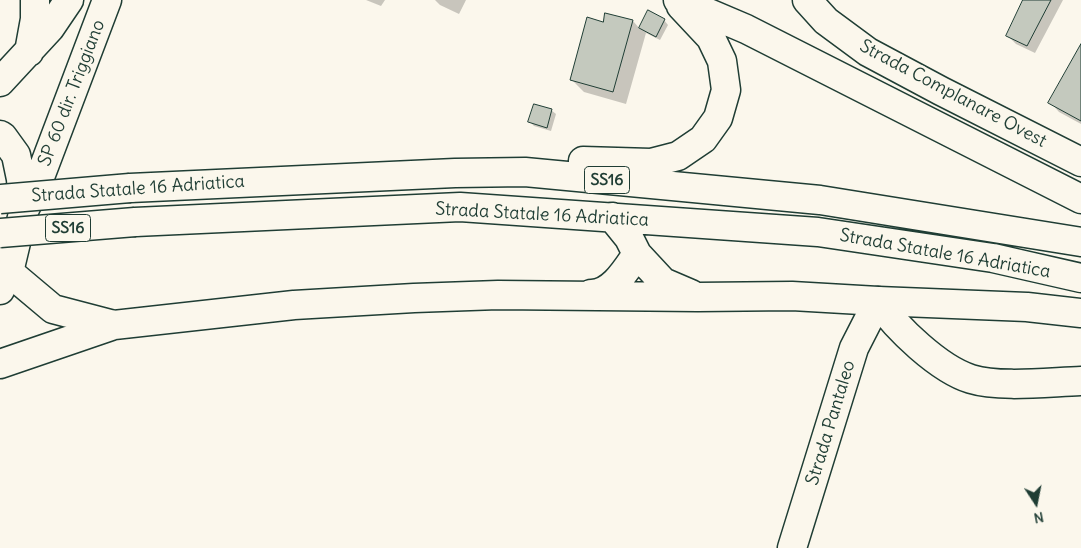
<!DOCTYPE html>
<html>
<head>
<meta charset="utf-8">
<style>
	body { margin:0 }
	#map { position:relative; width:1081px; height:548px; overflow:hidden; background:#fbf7ec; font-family:Delius,sans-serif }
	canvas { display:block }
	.north { position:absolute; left:1011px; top:478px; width:50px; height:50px; -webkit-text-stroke:4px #fbf7ec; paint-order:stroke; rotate:169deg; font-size:14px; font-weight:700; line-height:20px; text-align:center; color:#1f3d34 }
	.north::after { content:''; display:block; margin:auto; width:18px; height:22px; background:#1f3d34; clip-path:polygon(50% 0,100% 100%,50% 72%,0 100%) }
</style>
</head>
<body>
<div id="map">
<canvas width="1081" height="548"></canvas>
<div class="north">N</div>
</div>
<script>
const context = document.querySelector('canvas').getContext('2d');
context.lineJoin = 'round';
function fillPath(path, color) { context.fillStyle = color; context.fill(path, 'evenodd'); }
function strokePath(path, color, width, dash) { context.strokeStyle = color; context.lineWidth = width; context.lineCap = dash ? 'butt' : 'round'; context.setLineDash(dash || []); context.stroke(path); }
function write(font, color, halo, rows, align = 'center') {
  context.font = font + ' Delius,sans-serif'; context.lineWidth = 5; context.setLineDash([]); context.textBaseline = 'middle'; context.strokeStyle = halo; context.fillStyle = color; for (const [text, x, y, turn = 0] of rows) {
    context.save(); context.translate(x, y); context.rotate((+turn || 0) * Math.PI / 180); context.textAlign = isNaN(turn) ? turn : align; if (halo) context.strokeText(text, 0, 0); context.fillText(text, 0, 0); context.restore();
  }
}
const shadow = new Path2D(`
	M 366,0 L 385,0 L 381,6 Z
	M 435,0 L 466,0 L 459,14 L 440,5 Z
	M 1025,0 L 1063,0 L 1035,53 L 1016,44 L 1008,36 Z
	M 649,12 L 664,20 L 668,25 L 660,40 L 646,33 L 626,104 L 584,92 L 571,79 L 604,23 L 606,14 L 633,21 L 640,29 Z
	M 1081,68 L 1081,124 L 1059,112 L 1050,102 Z
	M 551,110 L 556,114 L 551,131 L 534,126 L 530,122 Z`);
const building = new Path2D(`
	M 1023,0 L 1051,0 L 1027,46 L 1006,36 Z
	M 648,10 L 665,19 L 656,37 L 639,28 Z
	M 605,13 L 633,20 L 613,92 L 570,80 L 587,17 L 603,22 Z
	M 1081,44 L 1081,121 L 1048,103 Z
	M 534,104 L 552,109 L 547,128 L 528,122 Z`);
const minor = new Path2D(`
	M 807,0 L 826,21 L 868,52 L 941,91 L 1081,162
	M 792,548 L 854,348 L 878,301 C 896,328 939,369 971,379 C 1000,388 1049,382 1081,381`);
const major = new Path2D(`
	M 29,52 L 35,19 L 35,0
	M 0,82 L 50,28 L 69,0
	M 0,135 L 3,137 L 16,155 L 21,179 L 23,213 L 9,272 L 0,290
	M 23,213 L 40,177 L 107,0`);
const highway = new Path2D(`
	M 678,0 L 746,29 L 1081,199
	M 583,161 L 651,163 L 678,156 L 703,139 L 718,118 L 726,90 L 722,61 L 711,38 L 681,6
	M 130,188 L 455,173 L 525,172 L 820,200 L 1081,242
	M 135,222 L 460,207 L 818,232 L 993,258 L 1081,278
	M 637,254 L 663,282 L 691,294
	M 9,272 L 53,309 L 114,325
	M 591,294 C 612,294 626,270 637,254 L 629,238 L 612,217
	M 0,364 L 114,325 L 294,305 L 414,298 L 498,295 L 698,297 L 792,296 L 878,301 L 1027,307 L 1081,313`);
const highwayBridge = new Path2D(`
	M 0,199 L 130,188
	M 0,233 L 135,222`);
const shields = [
	[607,180,45],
	[68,228,45]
];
const shieldNames = [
	["SS16",607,180],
	["SS16",68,228]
];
const streetNames = [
	["SP 60 dir. Triggiano",72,93,-69],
	["Strada Complanare Ovest",953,94,28],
	["Strada Statale 16 Adriatica",138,189,-4],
	["Strada Statale 16 Adriatica",542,215,3],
	["Strada Statale 16 Adriatica",945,254,10],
	["Strada Pantaleo",831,423,-73]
];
fillPath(shadow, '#0003');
fillPath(building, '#c4c9be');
strokePath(building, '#1f3d34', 1);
strokePath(minor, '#1f3d34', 31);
strokePath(major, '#1f3d34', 31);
strokePath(highway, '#1f3d34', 31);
strokePath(minor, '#fbf7ec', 28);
strokePath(major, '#fbf7ec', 28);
strokePath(highway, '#fbf7ec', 28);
strokePath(highwayBridge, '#1f3d34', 31, []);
strokePath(highwayBridge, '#fbf7ec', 28);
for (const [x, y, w] of shields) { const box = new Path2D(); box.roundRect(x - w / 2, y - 13.5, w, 27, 4); context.fillStyle = '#fbf7ec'; context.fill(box); strokePath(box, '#1f3d34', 1); }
write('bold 16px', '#1f3d34', null, shieldNames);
write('18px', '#1f3d34', '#fbf7ec', streetNames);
</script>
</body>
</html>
